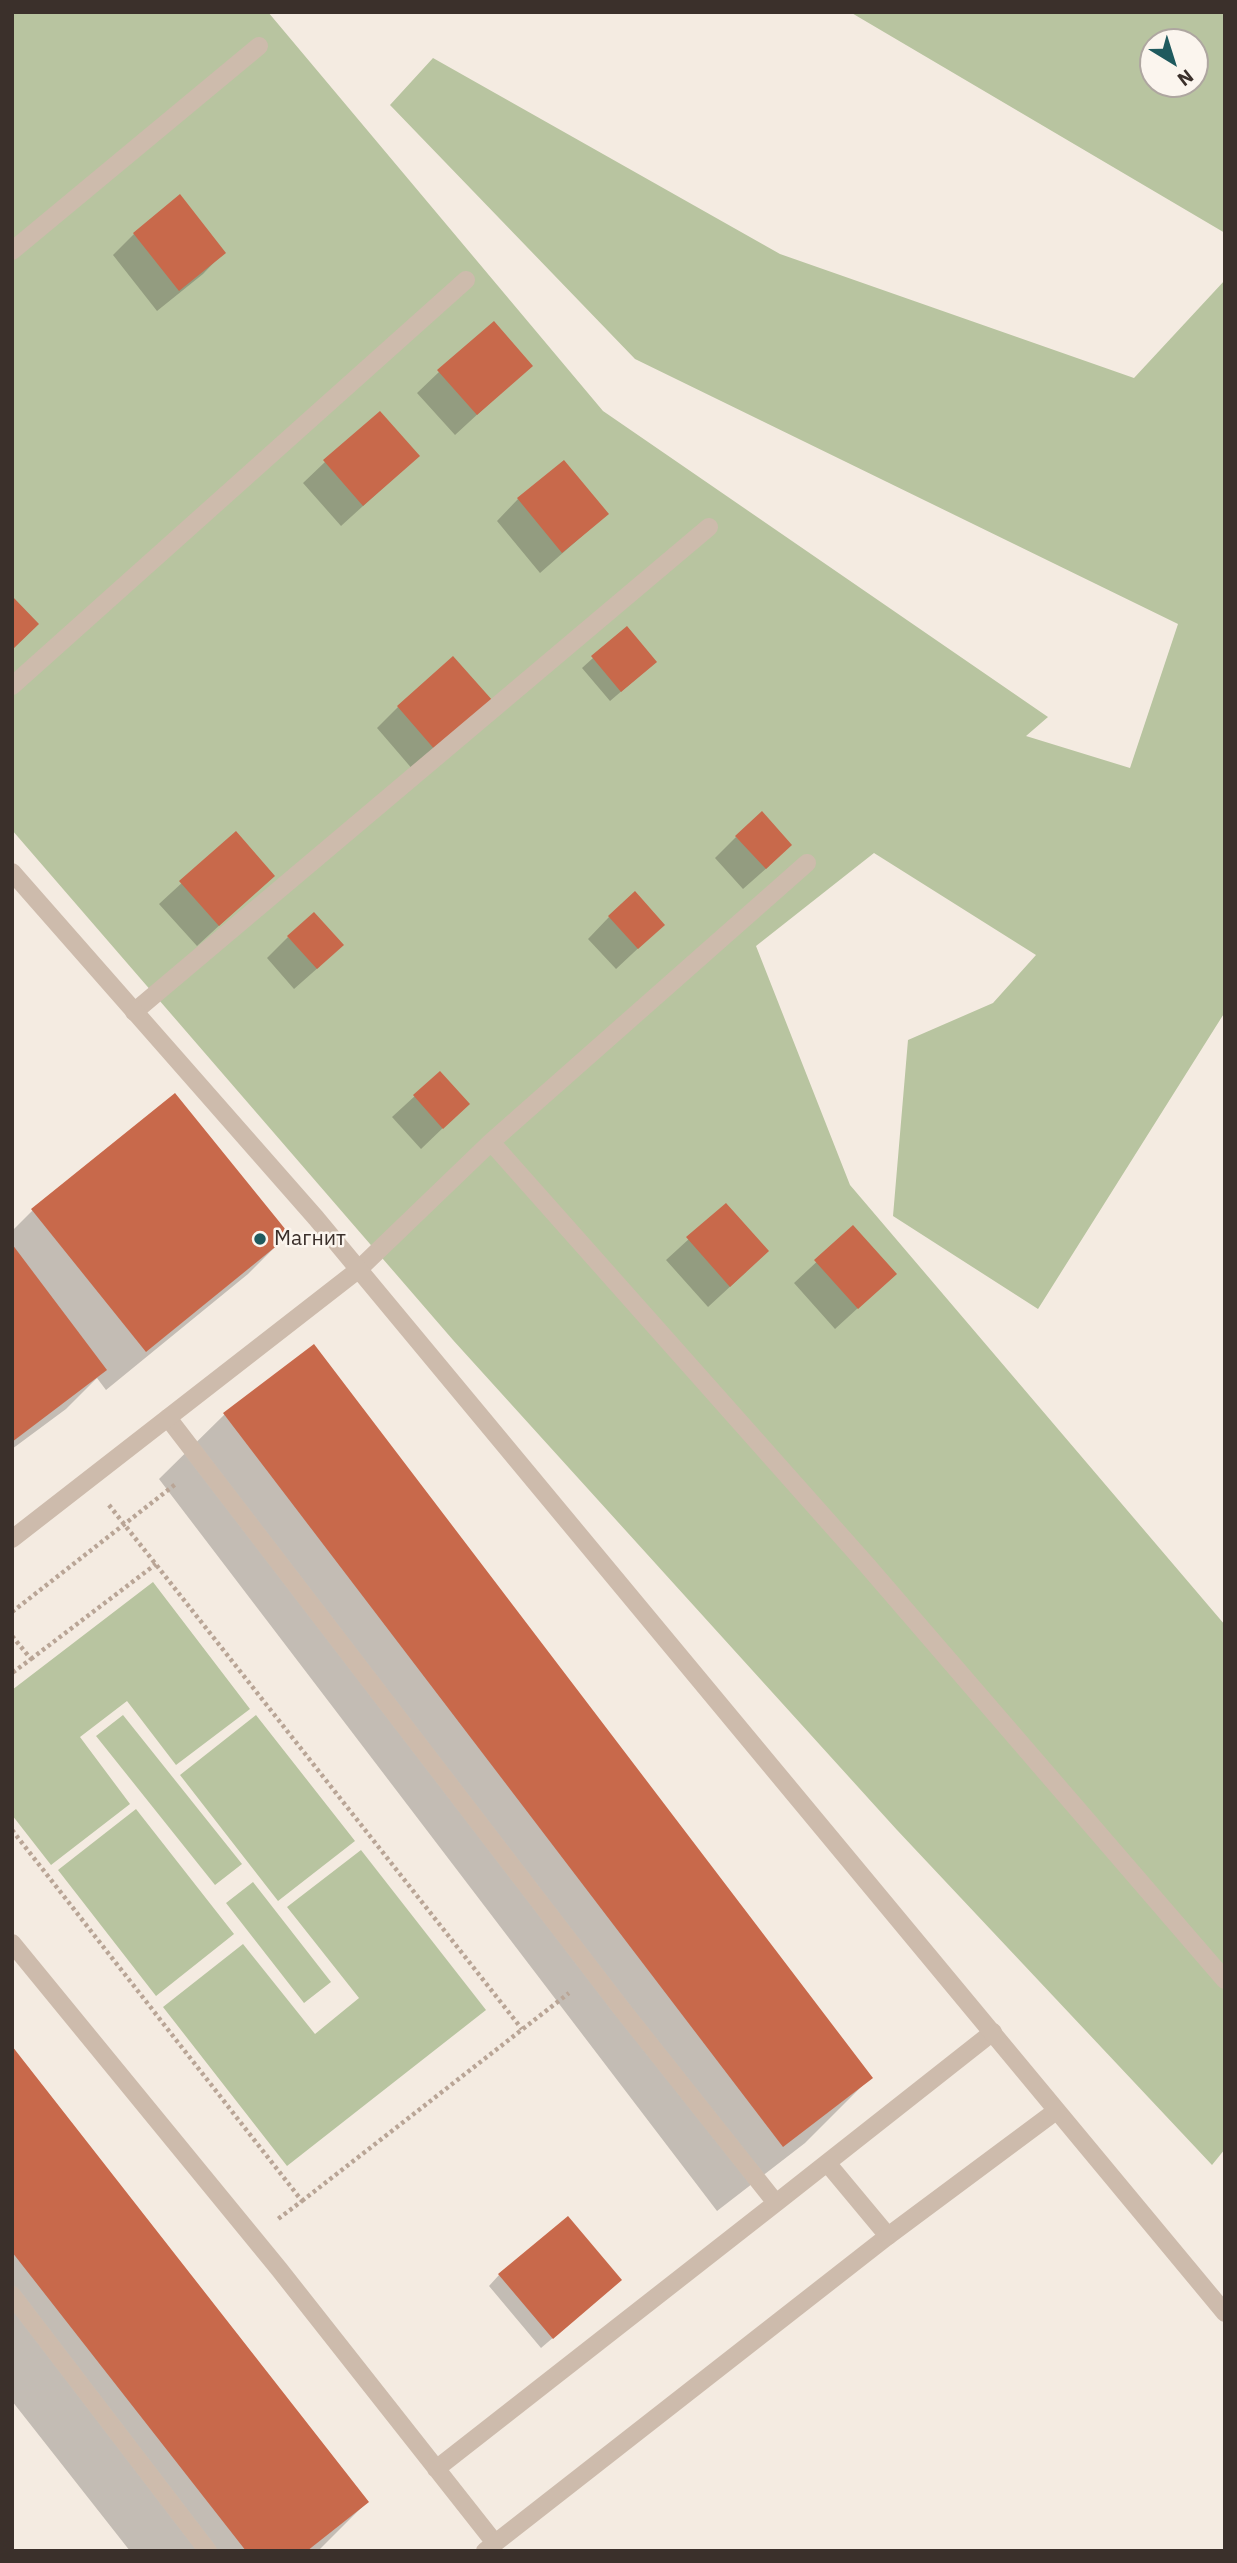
<!DOCTYPE html>
<html>
<head>
<meta charset="utf-8">
<style>
	body { margin:0 }
	#map { position:relative; width:1237px; height:2563px; overflow:hidden; background:#f4ebe1; font-family:"IBM Plex Sans",sans-serif }
	canvas { display:block }
	.frame { position:absolute; inset:0; border:14px solid #3b302b; pointer-events:none }
	.north { position:absolute; left:1139px; top:28px; width:70px; height:70px; box-sizing:border-box; background:#fbf5ee; border:2px solid #aea6a0; border-radius:50%; rotate:142deg; font-size:19px; font-weight:700; line-height:28px; text-align:center; color:#3b302b }
	.north::after { content:''; display:block; margin:auto; width:24px; height:32px; background:#1f5a5e; clip-path:polygon(50% 0,100% 100%,50% 72%,0 100%) }
</style>
</head>
<body>
<div id="map">
<canvas width="1237" height="2563"></canvas>
<div class="frame"></div>
<div class="north">N</div>
</div>
<script>
const context = document.querySelector('canvas').getContext('2d');
context.lineJoin = 'round';
function fillPath(path, color) { context.fillStyle = color; context.fill(path, 'evenodd'); }
function strokePath(path, color, width, dash) { context.strokeStyle = color; context.lineWidth = width; context.lineCap = dash ? 'butt' : 'round'; context.setLineDash(dash || []); context.stroke(path); }
function write(font, color, halo, rows, align = 'center') {
  context.font = font + ' "IBM Plex Sans",sans-serif'; context.lineWidth = 5; context.setLineDash([]); context.textBaseline = 'middle'; context.strokeStyle = halo; context.fillStyle = color; for (const [text, x, y, turn = 0] of rows) {
    context.save(); context.translate(x, y); context.rotate((+turn || 0) * Math.PI / 180); context.textAlign = isNaN(turn) ? turn : align; if (halo) context.strokeText(text, 0, 0); context.fillText(text, 0, 0); context.restore();
  }
}
const green = new Path2D(`
	M 12,12 L 268,12 L 603,411 L 1048,717 L 1026,736 L 1130,768 L 1178,624 L 635,359 L 390,105 L 433,58 L 780,254 L 1134,378 L 1225,280 L 1225,1012 L 1038,1309 L 893,1216 L 908,1040 L 993,1003 L 1036,955 L 874,853 L 756,946 L 850,1185 L 1225,1625 L 1225,2149 L 1212,2165 L 897,1830 L 453,1340 L 12,830 Z
	M 850,12 L 1225,12 L 1225,233 ZM 1195,42 L 1195,84 L 1153,84 L 1153,42 Z
	M 153,1582 L 250,1709 L 176,1765 L 127,1701 L 80,1737 L 130,1804 L 51,1865 L 12,1815 L 12,1690 Z
	M 123,1715 L 242,1864 L 215,1885 L 96,1736 Z
	M 256,1715 L 355,1841 L 278,1901 L 180,1775 Z
	M 136,1809 L 234,1934 L 156,1996 L 58,1870 Z
	M 361,1850 L 486,2010 L 287,2166 L 163,2007 L 243,1944 L 315,2034 L 359,1998 L 287,1907 Z
	M 253,1882 L 331,1982 L 304,2003 L 226,1903 Z`);
const shadow = new Path2D(`
	M 134,234 L 224,252 L 203,274 L 157,311 L 113,255 Z
	M 531,365 L 455,435 L 417,393 L 439,372 Z
	M 418,456 L 341,526 L 303,483 L 325,462 Z
	M 518,499 L 607,514 L 540,573 L 497,521 Z
	M 626,628 L 644,672 L 610,701 L 582,668 Z
	M 490,701 L 414,771 L 377,728 L 398,707 Z
	M 235,834 L 273,876 L 197,946 L 159,904 Z
	M 736,837 L 769,866 L 743,889 L 715,858 Z
	M 609,917 L 663,925 L 616,969 L 588,939 Z
	M 288,937 L 320,966 L 294,989 L 267,958 Z
	M 440,1073 L 446,1125 L 421,1149 L 392,1117 Z
	M 174,1096 L 287,1235 L 248,1274 L 106,1390 L 97,1378 L 66,1409 L 12,1449 L 12,1231 L 32,1211 Z
	M 726,1205 L 746,1272 L 708,1307 L 666,1260 Z
	M 853,1228 L 895,1274 L 835,1329 L 794,1283 Z
	M 225,1414 L 870,2078 L 805,2143 L 717,2211 L 159,1479 Z
	M 12,2049 L 367,2502 L 318,2551 L 130,2551 L 12,2401 Z
	M 499,2275 L 609,2290 L 541,2348 L 489,2286 Z`);
const building = new Path2D(`
	M 180,194 L 226,253 L 179,291 L 133,233 Z
	M 494,321 L 533,366 L 477,415 L 437,370 Z
	M 380,411 L 420,456 L 363,506 L 323,460 Z
	M 564,460 L 609,514 L 562,553 L 517,498 Z
	M 12,596 L 39,624 L 12,650 Z
	M 627,626 L 657,662 L 621,692 L 591,656 Z
	M 453,656 L 493,701 L 436,751 L 397,706 Z
	M 762,811 L 792,845 L 766,869 L 735,836 Z
	M 236,831 L 275,876 L 219,926 L 179,881 Z
	M 635,891 L 665,925 L 638,949 L 608,916 Z
	M 314,912 L 344,945 L 317,969 L 287,936 Z
	M 440,1071 L 470,1104 L 443,1129 L 413,1095 Z
	M 175,1093 L 290,1235 L 146,1352 L 31,1209 Z
	M 726,1203 L 769,1251 L 730,1287 L 686,1237 Z
	M 853,1225 L 897,1274 L 858,1309 L 814,1260 Z
	M 12,1244 L 107,1370 L 12,1442 Z
	M 314,1344 L 873,2078 L 783,2147 L 223,1413 Z
	M 12,2046 L 369,2502 L 307,2551 L 246,2551 L 12,2252 Z
	M 568,2216 L 622,2280 L 553,2339 L 498,2274 Z`);
const path = new Path2D(`
	M 109,1505 L 522,2029
	M 12,1612 L 177,1483
	M 12,1636 L 31,1659 L 12,1673
	M 31,1659 L 156,1564
	M 12,1830 L 302,2201 L 278,2219
	M 302,2201 L 569,1993`);
const lane = new Path2D(`
	M 12,251 L 259,46
	M 12,686 L 466,280
	M 134,1012 L 709,527
	M 491,1142 L 866,1564 L 1225,1980
	M 358,1270 L 491,1142 L 807,863
	M 168,1418 L 621,2008 L 776,2203 L 993,2032
	M 12,1943 L 279,2269 L 495,2543
	M 828,2164 L 888,2236
	M 12,2295 L 208,2551
	M 436,2469 L 776,2203`);
const street = new Path2D(`
	M 12,872 L 316,1218 L 1225,2313
	M 12,1539 L 358,1270
	M 485,2551 L 888,2236 L 1056,2111`);
const markers = [
	[260,1239,7,"#1f5a5e"]
];
const poiNames = [
	["Магнит",274,1239]
];
fillPath(green, '#b8c4a0');
fillPath(shadow, '#0003');
fillPath(building, '#c8694b');
strokePath(path, '#b9a596', 4.5, [3.5, 3.5]);
strokePath(lane, '#cdbbac', 18);
strokePath(street, '#cdbbac', 18);
for (const [x, y, r, color] of markers) { const dot = new Path2D(); dot.arc(x, y, r, 0, 2 * Math.PI); context.fillStyle = color; context.fill(dot); strokePath(dot, '#fbf5ee', 2.5); }
write('21px', '#3b302b', '#fbf5ee', poiNames, 'left');
</script>
</body>
</html>
